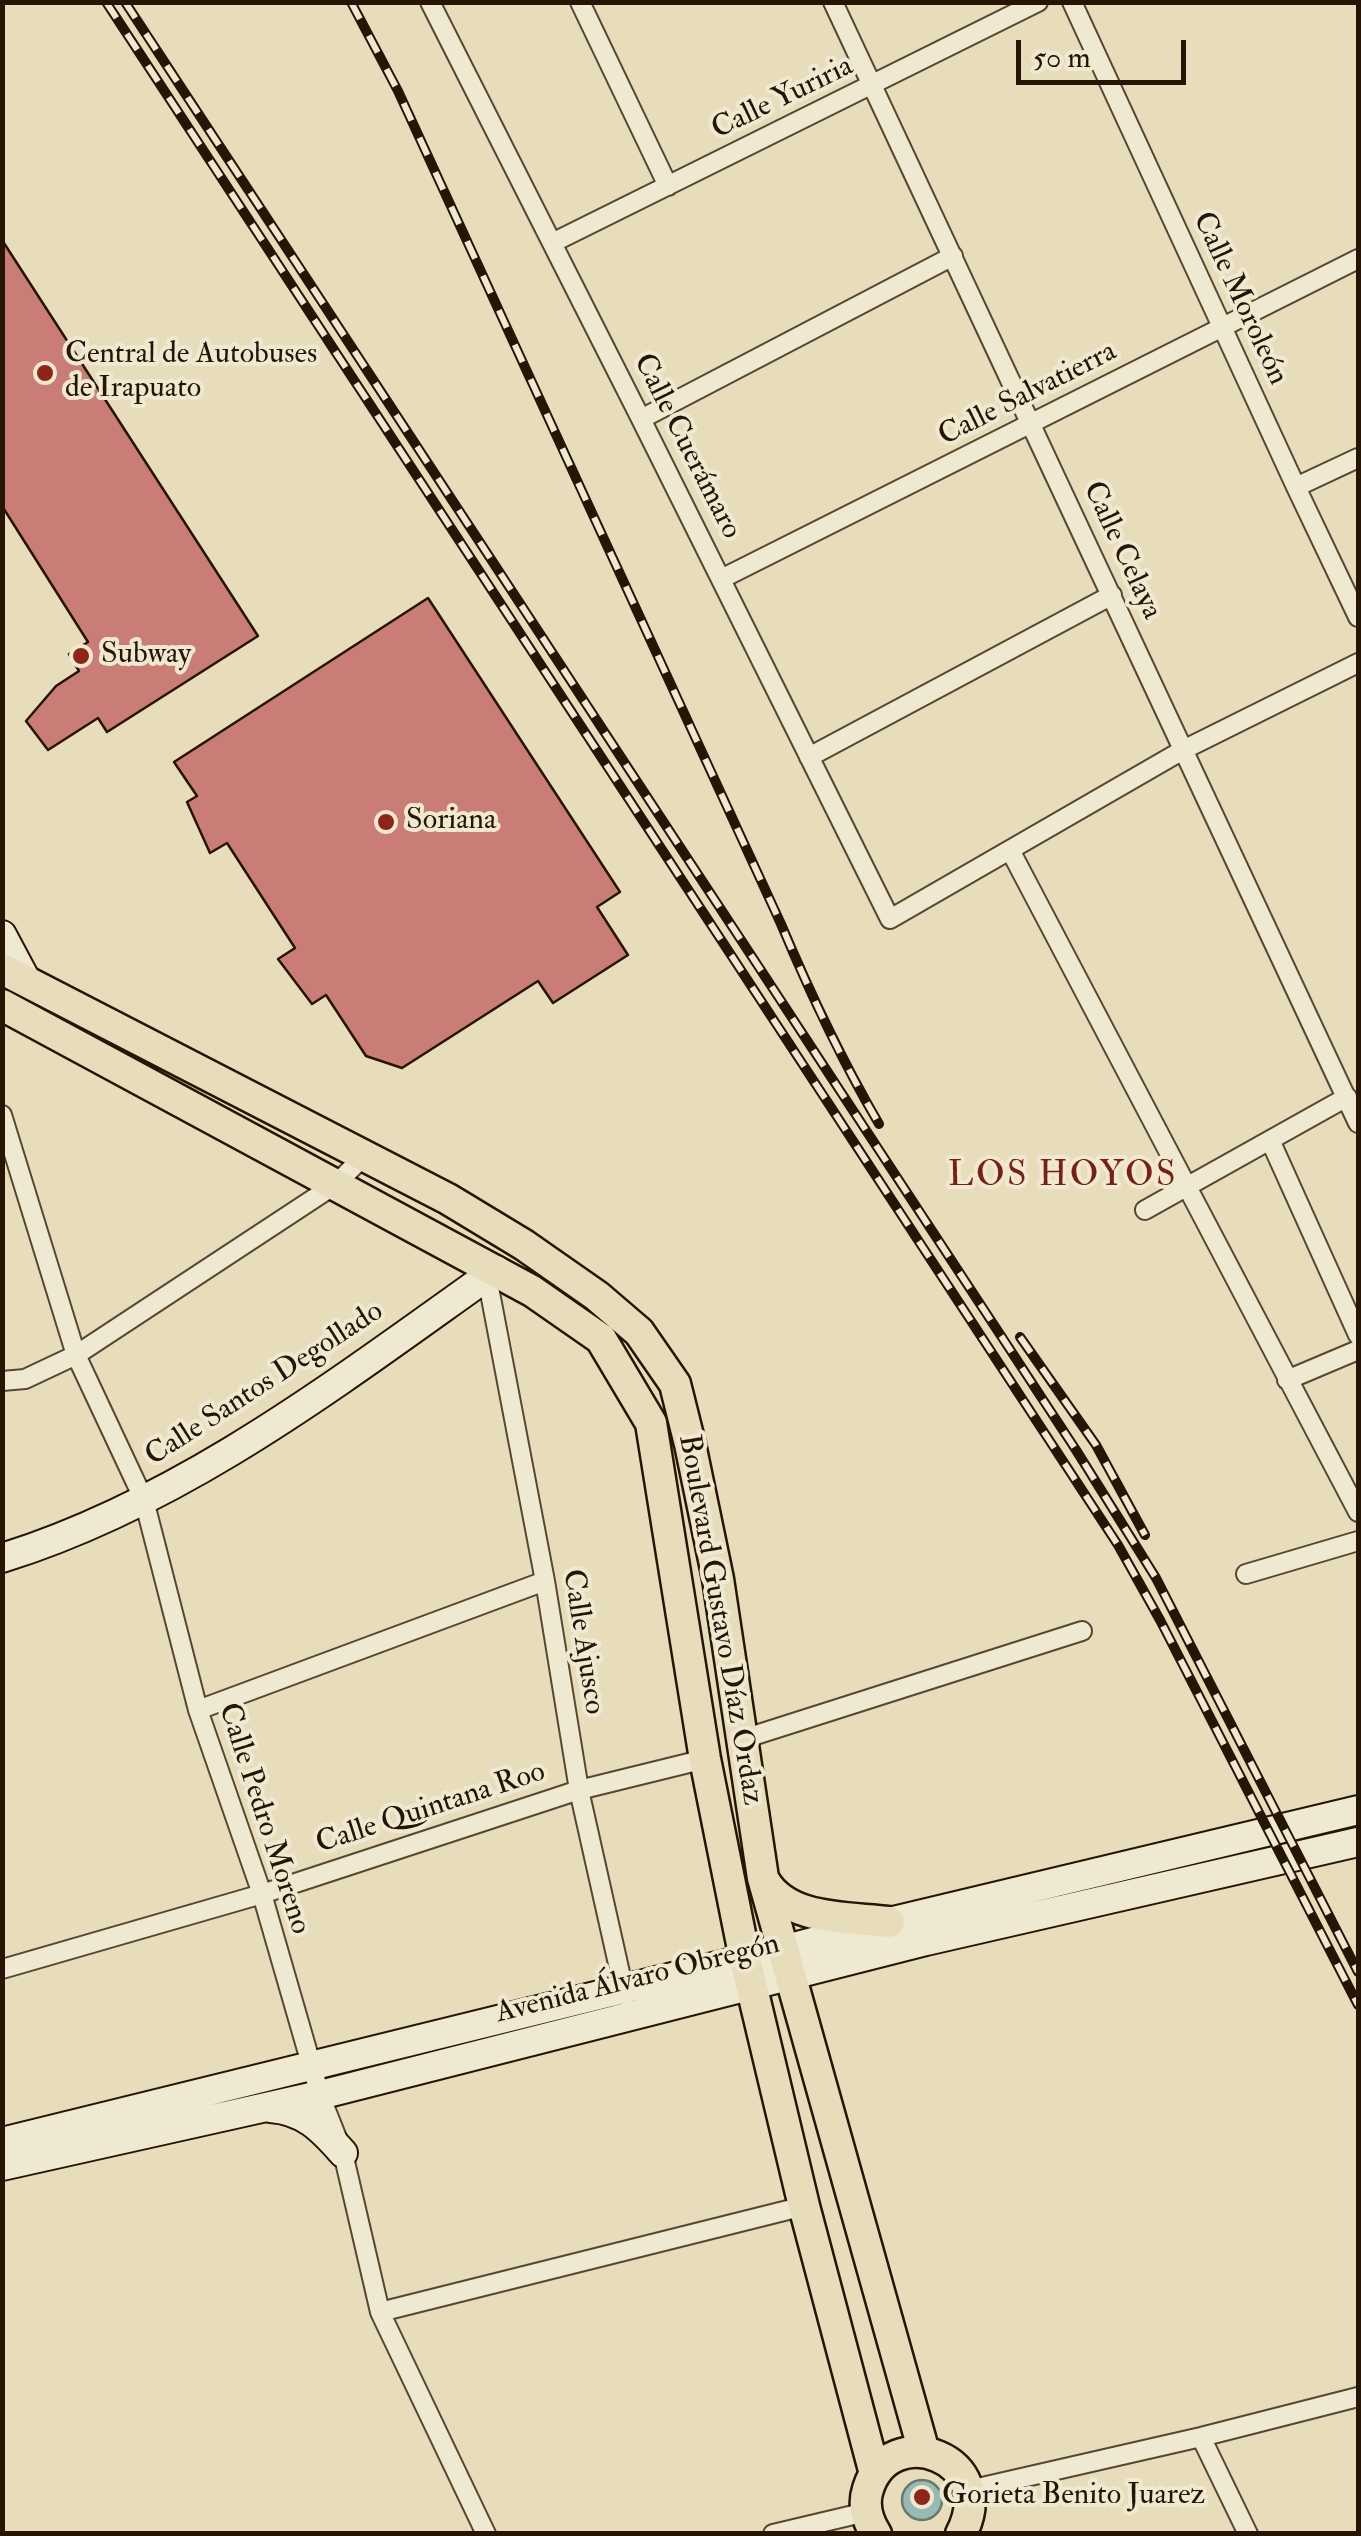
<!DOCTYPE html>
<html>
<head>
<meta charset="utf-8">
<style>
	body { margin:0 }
	#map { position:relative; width:1361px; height:2536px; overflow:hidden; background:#e7ddba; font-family:"IM FELL Double Pica",serif }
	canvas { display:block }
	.frame { position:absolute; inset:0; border:5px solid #261504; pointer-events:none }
	.scale { position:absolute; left:1016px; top:40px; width:170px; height:45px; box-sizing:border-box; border:5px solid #261504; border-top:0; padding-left:12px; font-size:30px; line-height:35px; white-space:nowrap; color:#261504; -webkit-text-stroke:8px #efe9d2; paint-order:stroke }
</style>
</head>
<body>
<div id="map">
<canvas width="1361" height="2536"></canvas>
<div class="frame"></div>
<div class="scale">50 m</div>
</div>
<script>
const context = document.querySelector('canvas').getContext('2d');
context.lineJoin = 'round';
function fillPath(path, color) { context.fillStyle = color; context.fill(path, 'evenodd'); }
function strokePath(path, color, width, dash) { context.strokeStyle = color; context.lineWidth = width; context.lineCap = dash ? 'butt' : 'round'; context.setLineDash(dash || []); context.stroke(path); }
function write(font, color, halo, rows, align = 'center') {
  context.font = font + ' "IM FELL Double Pica",serif'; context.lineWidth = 8; context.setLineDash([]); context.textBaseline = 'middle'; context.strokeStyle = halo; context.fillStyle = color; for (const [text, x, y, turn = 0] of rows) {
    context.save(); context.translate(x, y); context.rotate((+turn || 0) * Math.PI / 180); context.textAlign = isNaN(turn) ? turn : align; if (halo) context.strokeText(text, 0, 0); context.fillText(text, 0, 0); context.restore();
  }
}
const water = new Path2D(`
	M902 2500a20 20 0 1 1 40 0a20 20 0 1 1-40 0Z`);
const building = new Path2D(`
	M 2,240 L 258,636 L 107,732 L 98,718 L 48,750 L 26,721 L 56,686 L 79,671 L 69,654 L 88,642 L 2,506 Z
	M 428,598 L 620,892 L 597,907 L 628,955 L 553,1003 L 538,981 L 402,1068 L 366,1056 L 326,995 L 312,1004 L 278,959 L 295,948 L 227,843 L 210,853 L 187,802 L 197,796 L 174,762 Z`);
const street = new Path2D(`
	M 430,2 L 641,419 L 890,919 L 1183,750 L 1358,663
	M 580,2 L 668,186
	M 833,2 L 1358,1123
	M 1072,2 L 1296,487 L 1358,617
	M 552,243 L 1038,2
	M 641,419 L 953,256
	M 1296,487 L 1358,458
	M 721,579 L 1358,259
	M 809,757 L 1112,595
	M 1010,850 L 1358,1512
	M 2,1115 L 76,1355 L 144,1500 L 198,1710 L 262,1894 L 320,2095 L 343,2153 L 380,2312 L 486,2534
	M 1270,1140 L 1358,1335
	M 1145,1210 L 1347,1097
	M 487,1277 L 545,1581 L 579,1790 L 625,1995
	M 1287,1380 L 1358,1350
	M 2,1381 L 25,1379 L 76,1355 L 336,1184 L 364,1156
	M 1246,1574 L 1358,1541
	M 198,1710 L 545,1581
	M 743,1739 L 1082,1631
	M 2,1969 L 262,1894 L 579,1790 L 705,1759
	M 380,2312 L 804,2206
	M 1201,2437 L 1248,2534
	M 969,2490 L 1201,2437 L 1358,2397
	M 773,2534 L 866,2512`);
const secondary = new Path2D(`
	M 2,935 L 27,982
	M 2,1558 C 185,1501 342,1379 496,1270
	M 270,2108 C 304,2110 322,2129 343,2153
	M 2,2142 L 782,1950 L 889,1922 L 1358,1810
	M 2,2166 L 320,2095 L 926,1941 L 1358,1842`);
const primary = new Path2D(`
	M 2,969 L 448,1199 L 524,1245 L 597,1296 L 639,1332 L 675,1384 L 690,1444 L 718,1579 L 763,1878 L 924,2452
	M 2,1005 L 532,1291 L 601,1339 L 651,1423 L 705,1759 L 745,1959 L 804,2206 L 875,2474
	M 764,1880 C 787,1921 848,1917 889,1922
	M 876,2534 C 867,2520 863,2504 868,2489 C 890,2418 1001,2458 961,2534`);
const rail = new Path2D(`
	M 106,2 L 1118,1545 L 1160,1620 L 1358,2005
	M 125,2 L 1076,1450 L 1156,1578 L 1358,1972
	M 351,2 L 398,91 L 781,924 C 810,993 841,1059 879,1124
	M 1020,1337 L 1096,1445 L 1145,1535`);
const markers = [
	[45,373,10,"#8f2418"],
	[81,656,10,"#8f2418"],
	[386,822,10,"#8f2418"],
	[922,2497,10,"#8f2418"]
];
const streetNames = [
	["Calle Yuriria",783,99,-26],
	["Calle Moroleón",1239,299,65],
	["Calle Salvatierra",1028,395,-27],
	["Calle Cuerámaro",686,447,63],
	["Calle Celaya",1121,551,65],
	["Calle Santos Degollado",265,1385,-33],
	["Boulevard Gustavo Díaz Ordaz",719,1620,80],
	["Calle Ajusco",582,1642,81],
	["Calle Quintana Roo",431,1809,-18],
	["Calle Pedro Moreno",263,1819,72],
	["Avenida Álvaro Obregón",638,1980,-14]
];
const poiNames = [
	["Central de Autobuses",65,356],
	["de Irapuato",65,390],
	["Subway",101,656],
	["Soriana",406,822],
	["Gorieta Benito Juarez",942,2497]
];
const quarterNames = [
	["LOS HOYOS",1063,1177]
];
fillPath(water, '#98bab7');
strokePath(water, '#6a786f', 2.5);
fillPath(building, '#c97d76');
strokePath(building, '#261504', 2.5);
strokePath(street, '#564732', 22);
strokePath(secondary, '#261504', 32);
strokePath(primary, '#261504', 35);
strokePath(street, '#efe9d2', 18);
strokePath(secondary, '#efe9d2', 28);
strokePath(primary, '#e7ddba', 30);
strokePath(rail, '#261504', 10);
strokePath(rail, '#efe9d2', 6, [19]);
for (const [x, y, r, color] of markers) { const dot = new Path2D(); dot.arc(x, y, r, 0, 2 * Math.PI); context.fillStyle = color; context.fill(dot); strokePath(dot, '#efe9d2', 4); }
write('30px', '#261504', '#efe9d2', streetNames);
write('30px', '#261504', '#efe9d2', poiNames, 'left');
context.letterSpacing = '2.5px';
write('35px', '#7a1f14', '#efe9d2', quarterNames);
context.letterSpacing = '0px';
</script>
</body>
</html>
